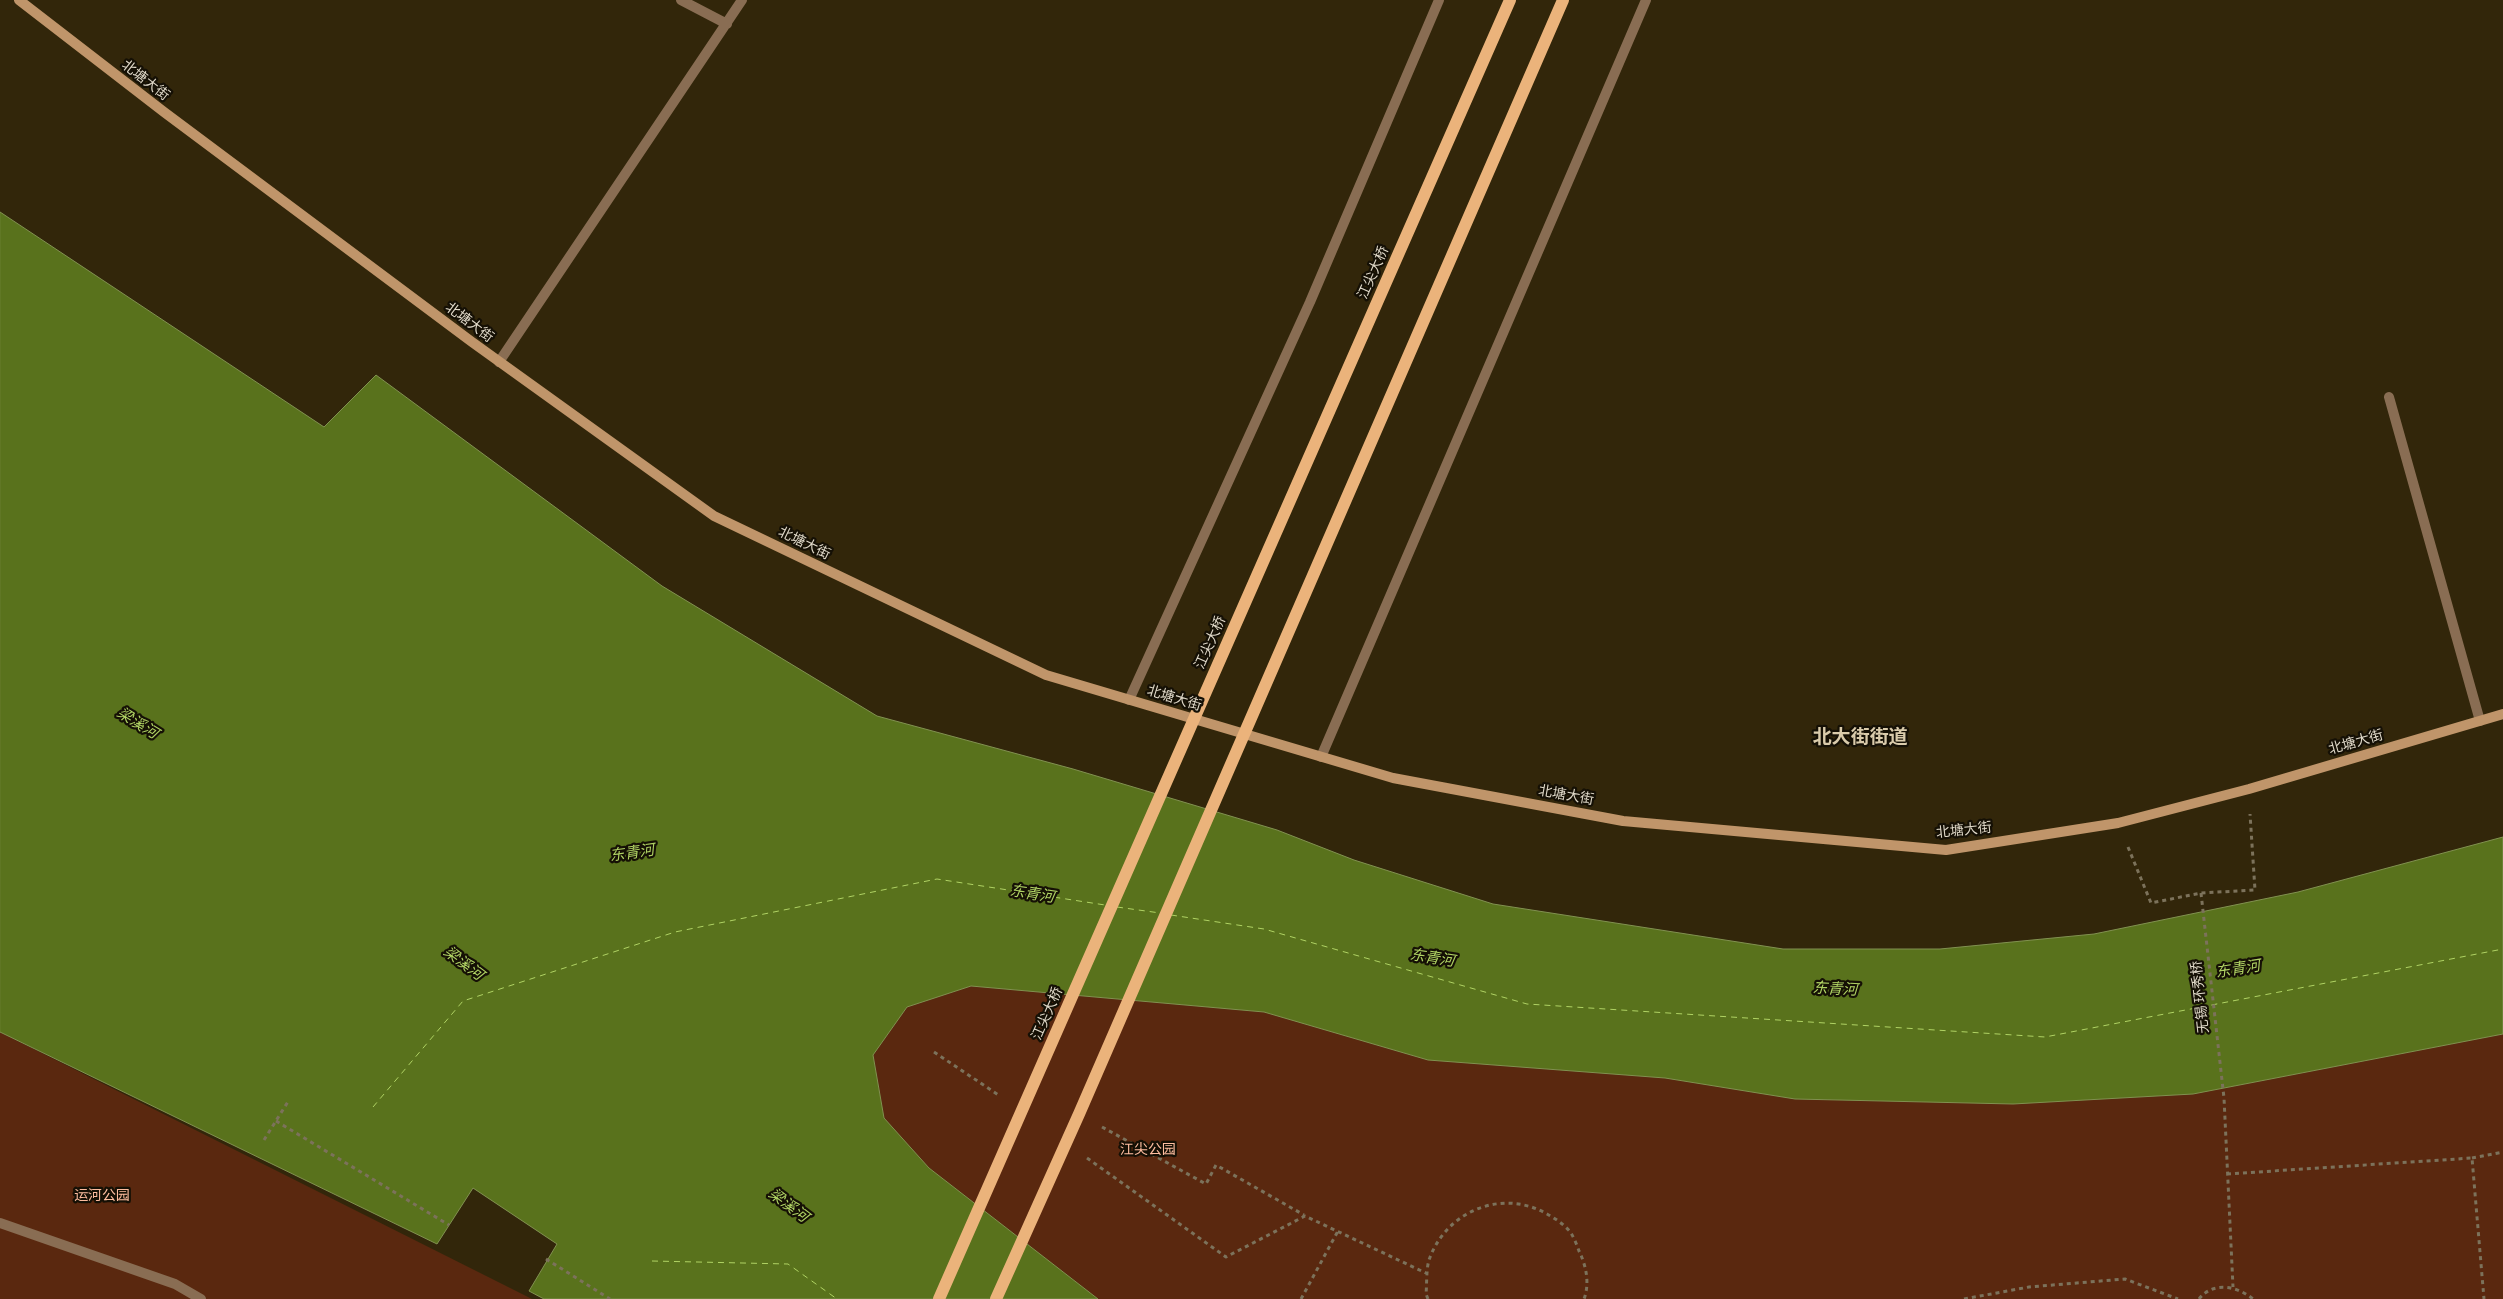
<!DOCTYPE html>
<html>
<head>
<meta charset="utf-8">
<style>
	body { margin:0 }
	canvas { display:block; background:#32260a }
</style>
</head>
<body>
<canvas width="2503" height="1299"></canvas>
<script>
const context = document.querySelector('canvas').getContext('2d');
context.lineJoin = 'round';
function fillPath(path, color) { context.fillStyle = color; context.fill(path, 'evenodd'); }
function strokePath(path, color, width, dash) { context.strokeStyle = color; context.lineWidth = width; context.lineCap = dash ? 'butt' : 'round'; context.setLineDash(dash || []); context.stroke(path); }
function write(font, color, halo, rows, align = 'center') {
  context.font = font + ' "Titillium Web","Noto Sans SC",sans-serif'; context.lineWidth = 4.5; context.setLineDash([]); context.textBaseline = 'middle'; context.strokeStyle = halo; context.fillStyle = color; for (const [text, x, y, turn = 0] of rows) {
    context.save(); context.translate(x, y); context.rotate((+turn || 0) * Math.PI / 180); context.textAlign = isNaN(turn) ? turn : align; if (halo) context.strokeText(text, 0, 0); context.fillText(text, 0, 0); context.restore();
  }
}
const green = new Path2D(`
	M 971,986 L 1264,1012 L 1428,1060 L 1665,1078 L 1795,1099 L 2013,1104 L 2193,1094 L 2503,1034 L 2503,1299 L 1098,1299 L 929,1168 L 884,1118 L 873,1055 L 907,1007 Z
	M 0,1032 L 532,1299 L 0,1299 Z`);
const water = new Path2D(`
	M 0,212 L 324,427 L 376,375 L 662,586 L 877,716 L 1073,769 L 1277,830 L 1354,860 L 1493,904 L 1783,949 L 1940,949 L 2094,934 L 2298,892 L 2503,837 L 2503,1034 L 2193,1094 L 2013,1104 L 1795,1099 L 1665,1078 L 1428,1060 L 1264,1012 L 971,986 L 907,1007 L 873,1055 L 884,1118 L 929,1168 L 1098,1299 L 544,1299 L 529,1291 L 557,1244 L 473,1188 L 437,1244 L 0,1032 Z`);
const ferry = new Path2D(`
	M 1117,907 L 1160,913
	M 1171,915 L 1264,929 L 1527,1004 L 2045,1037 L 2503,949
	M 373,1107 L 463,1001 L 675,932 L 937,879 L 1105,905
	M 652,1261 L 788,1264 L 837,1299`);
const path = new Path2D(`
	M 2128,847 L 2151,903 L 2201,893 L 2255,890 L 2250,814
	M 2201,893 L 2224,1098 L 2233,1287
	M 934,1052 L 1000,1096
	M 276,1121 L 449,1225
	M 1102,1127 L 1206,1184 L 1216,1165 L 1304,1215
	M 264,1140 L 289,1100
	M 1087,1158 L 1226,1257 L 1305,1216 L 1428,1274
	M 2472,1158 L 2503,1152
	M 2227,1174 L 2472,1158 L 2484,1299
	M 546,1259 L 610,1299
	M 1301,1299 L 1338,1231
	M 1428,1299 L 1426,1294 C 1427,1284 1426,1270 1429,1260 C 1446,1211 1502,1188 1547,1214 C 1556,1219 1565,1225 1571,1233 C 1574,1238 1577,1245 1579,1251 C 1586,1265 1590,1283 1584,1299
	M 1964,1299 L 2029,1287 L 2125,1279 L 2178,1299
	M 2199,1299 C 2213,1281 2237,1286 2253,1299`);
const lane = new Path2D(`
	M 2389,397 L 2480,721
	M 0,1223 L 175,1284 L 201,1299`);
const street = new Path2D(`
	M 681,0 L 727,24
	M 499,362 L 742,0
	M 1129,700 L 1310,302 L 1439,0
	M 1321,757 L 1646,0`);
const secondary = new Path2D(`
	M 19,0 L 164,112 L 472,342 L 714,516 L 1046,675 L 1393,778 L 1623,821 L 1946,850 L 2118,823 L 2249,789 L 2503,714`);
const primaryBridge = new Path2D(`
	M 939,1299 L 1510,0
	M 996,1299 L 1079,1114 L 1563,0`);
const streetNames = [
	["北塘大街",145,81,38],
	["江尖大桥",1374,273,-66],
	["北塘大街",469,323,37],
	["北塘大街",804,544,26],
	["江尖大桥",1211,643,-66],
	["北塘大街",1174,699,17],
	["北塘大街",2356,743,-16],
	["北塘大街",1566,796,10],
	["北塘大街",1964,831,-6],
	["无锡 环秀桥",2201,997,-96],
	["江尖大桥",1048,1014,-66]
];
const parkNames = [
	["江尖公园",1148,1151],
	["运河公园",102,1197]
];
const waterNames = [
	["梁溪河",137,724,32],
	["东青河",632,854,-8],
	["东青河",1032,895,9],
	["东青河",1432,959,9],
	["梁溪河",463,964,37],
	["东青河",2238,970,-9],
	["东青河",1835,990,3],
	["梁溪河",788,1206,37]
];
const districtNames = [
	["北大街街道",1860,738]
];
fillPath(green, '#5a280f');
fillPath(water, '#59721c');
strokePath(water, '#819150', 1);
strokePath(ferry, '#b0d364', 1, [6, 5]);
strokePath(path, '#7c725b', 3, [4, 4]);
strokePath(lane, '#896d53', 10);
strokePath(street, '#896d53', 10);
strokePath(secondary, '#c0956a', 10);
strokePath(primaryBridge, '#ebb37b', 12);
write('14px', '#dfd8c8', '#151005', streetNames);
write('14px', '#febd9f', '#151005', parkNames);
write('italic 15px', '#b0d364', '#151005', waterNames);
write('bold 19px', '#dacbab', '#151005', districtNames);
</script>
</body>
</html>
